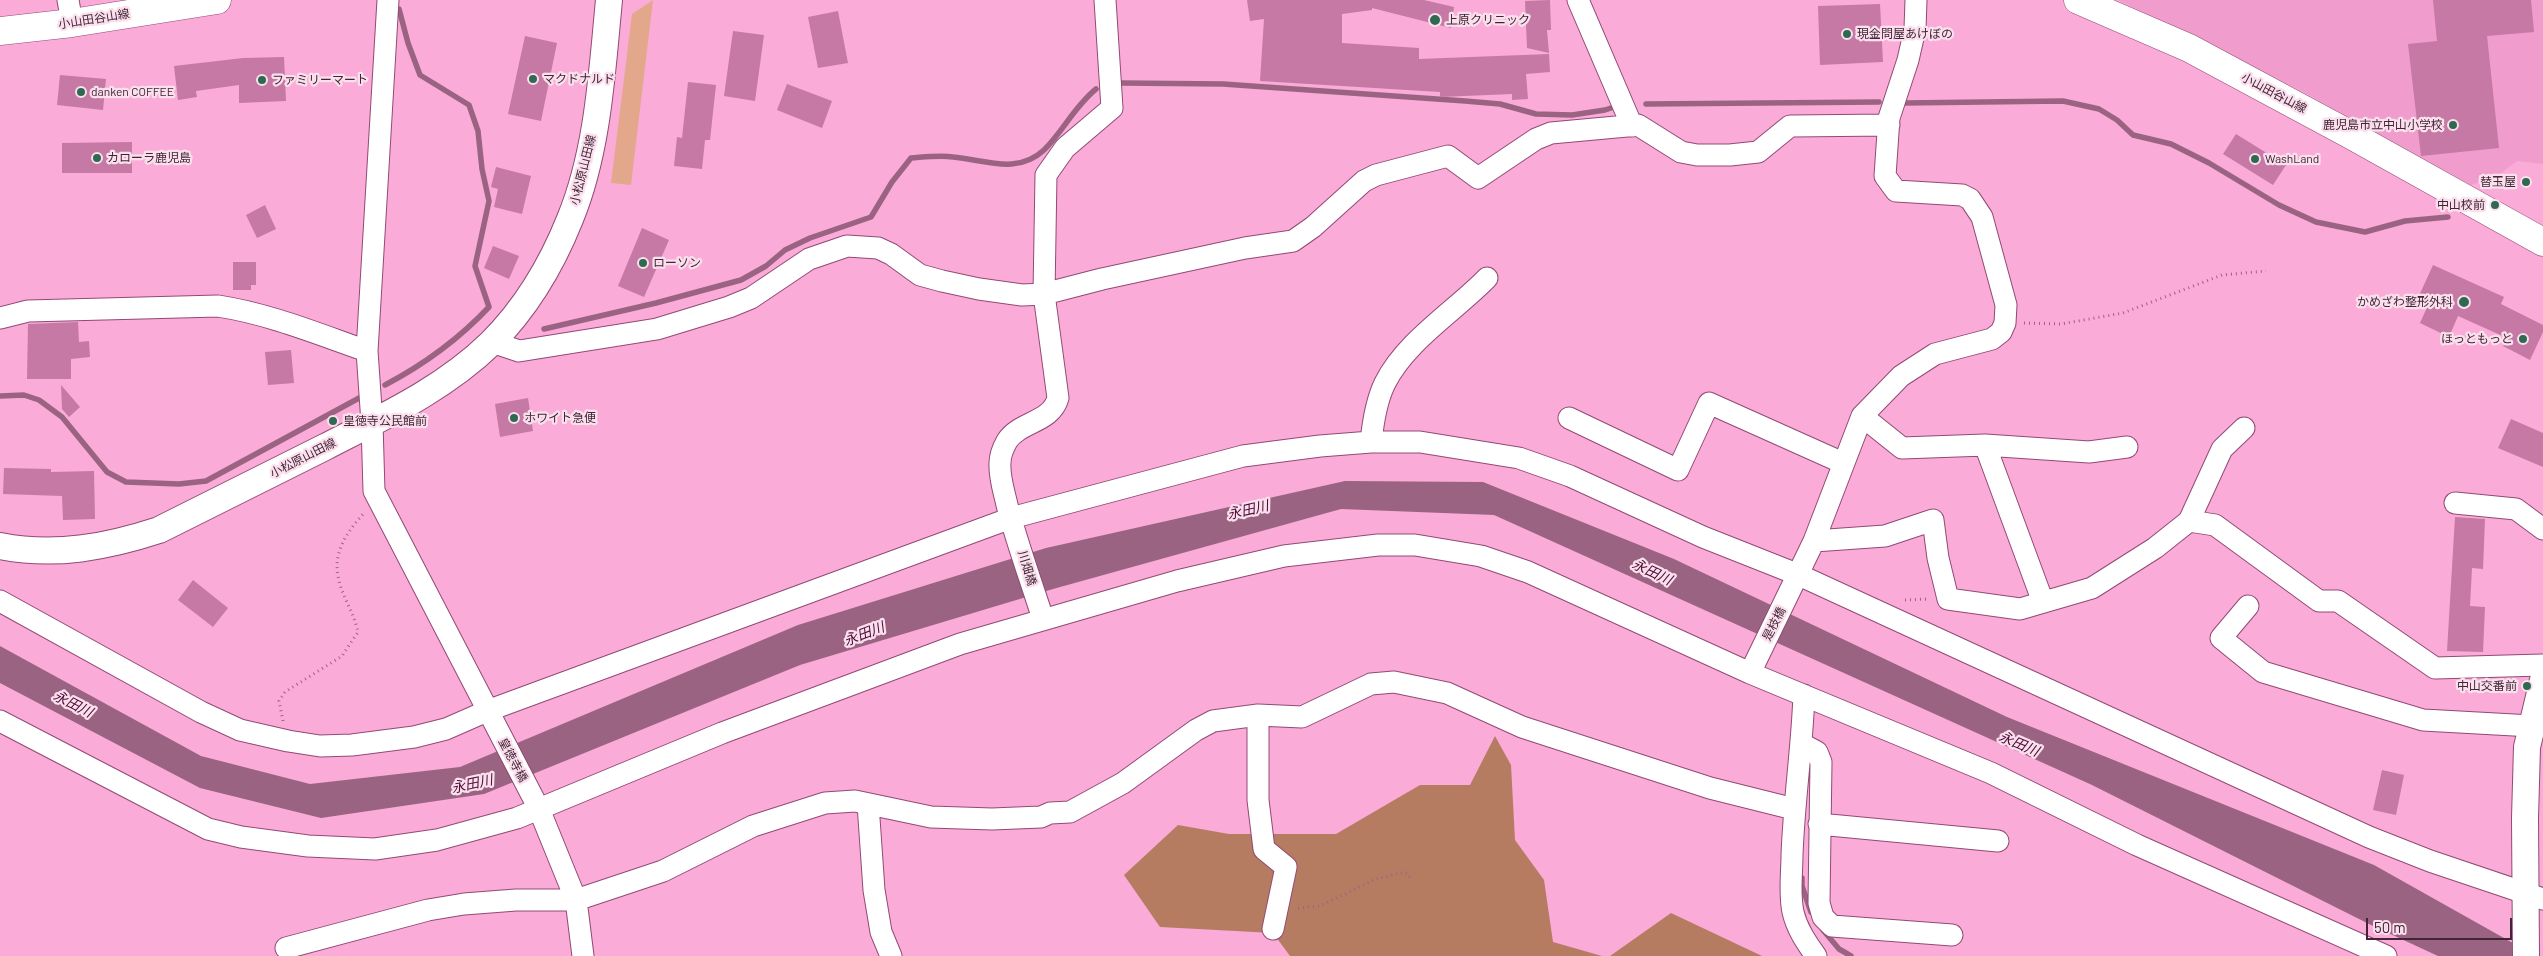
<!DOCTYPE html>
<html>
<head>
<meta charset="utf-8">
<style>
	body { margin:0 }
	#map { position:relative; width:2543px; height:956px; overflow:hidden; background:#fbabd8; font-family:Barlow,sans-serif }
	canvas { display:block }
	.scale { position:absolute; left:2366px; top:918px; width:146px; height:22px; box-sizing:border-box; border:2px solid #432436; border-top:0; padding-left:6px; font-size:15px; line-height:18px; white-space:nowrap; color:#432436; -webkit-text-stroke:4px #fae0ed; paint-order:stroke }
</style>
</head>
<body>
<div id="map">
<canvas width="2543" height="956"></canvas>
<div class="scale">50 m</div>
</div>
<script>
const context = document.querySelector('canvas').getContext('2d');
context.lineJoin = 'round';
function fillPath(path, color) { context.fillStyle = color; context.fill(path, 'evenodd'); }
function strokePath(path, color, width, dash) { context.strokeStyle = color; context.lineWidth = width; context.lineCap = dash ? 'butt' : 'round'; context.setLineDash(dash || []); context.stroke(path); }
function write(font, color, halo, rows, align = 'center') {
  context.font = font + ' Barlow,"Noto Sans JP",sans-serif'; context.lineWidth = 4.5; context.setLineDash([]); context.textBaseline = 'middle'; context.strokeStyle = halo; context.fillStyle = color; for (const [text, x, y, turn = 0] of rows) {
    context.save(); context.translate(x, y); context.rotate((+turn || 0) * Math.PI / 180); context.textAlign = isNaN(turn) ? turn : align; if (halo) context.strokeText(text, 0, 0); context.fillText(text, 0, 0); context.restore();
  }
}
const built = new Path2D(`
	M 2118,0 L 2543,0 L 2543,164 L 2517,161 L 2497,176 L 2471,185 L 2300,90 Z`);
const green = new Path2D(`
	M 653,0 L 631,185 L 611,183 L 632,14 Z`);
const forest = new Path2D(`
	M 1495,736 L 1511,765 L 1515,840 L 1544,880 L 1553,942 L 1602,956 L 1290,956 L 1273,933 L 1160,927 L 1124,875 L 1178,825 L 1229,834 L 1336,834 L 1420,785 L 1470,785 Z
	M 1671,913 L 1762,956 L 1610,956 Z`);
const water = new Path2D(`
	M 1345,481 L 1483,482 L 1674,559 L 2007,717 L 2374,865 L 2536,956 L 2438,956 L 2371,925 L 2092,785 L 1494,515 L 1341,509 L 1053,589 L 800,665 L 484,794 L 321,818 L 200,788 L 0,683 L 0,646 L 201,756 L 310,784 L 460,767 L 798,625 L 1046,548 Z`);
const stream = new Path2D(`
	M 1122,83 L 1223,84 L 1465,101 L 1500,104 L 1536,114 L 1572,115 L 1605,110 L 1617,106
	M 1904,103 L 2063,101 L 2099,109 L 2117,120 L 2133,135 L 2171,144 L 2209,163 L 2279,205 L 2316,222 L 2365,232 L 2405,221 L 2448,217
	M 1646,104 L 1879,102
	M 544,329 L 656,303 L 741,280 L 766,266 L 785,250 L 810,238 L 871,217 L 892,182 L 911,158 C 925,157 940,155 953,157 C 986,160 1017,175 1044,150 C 1063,131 1075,106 1096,89
	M 385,385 C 425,364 458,340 489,307 L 475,266 L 489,201 L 482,169 L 478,131 L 469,105 L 420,75 L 408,43 L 399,9
	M 0,396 L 24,395 L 39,400 L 62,417 L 107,472 L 126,482 L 179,484 L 206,481 L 361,397
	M 1802,878 L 1802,886 L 1811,912
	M 1823,930 L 1839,949 L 1851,956`);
const building = new Path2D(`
	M 1247,0 L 1424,0 L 1454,7 L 1451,28 L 1372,8 L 1372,10 L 1342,14 L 1342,43 L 1419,48 L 1419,59 L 1549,54 L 1550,72 L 1526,74 L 1528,99 L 1512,100 L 1512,94 L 1440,97 L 1440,92 L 1260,81 L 1264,19 L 1250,21 Z
	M 1550,0 L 1551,30 L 1547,30 L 1549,53 L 1527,48 L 1525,1 Z
	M 2433,0 L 2531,0 L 2534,32 L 2487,36 L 2499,148 L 2421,156 L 2408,44 L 2437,41 Z
	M 1880,4 L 1883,62 L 1820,65 L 1818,6 Z
	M 838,11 L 848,63 L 818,68 L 808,17 Z
	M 733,31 L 764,35 L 755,101 L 724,96 Z
	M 525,36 L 557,43 L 541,121 L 508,114 Z
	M 284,57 L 286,101 L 239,103 L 239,85 L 196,91 L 197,97 L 178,100 L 174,66 L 243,58 Z
	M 60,75 L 106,79 L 103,110 L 57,105 Z
	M 688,82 L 716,85 L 710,140 L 705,140 L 702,169 L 674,166 L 677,137 L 682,138 Z
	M 787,84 L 832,101 L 822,128 L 777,110 Z
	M 2236,134 L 2286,165 L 2273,185 L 2223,154 Z
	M 132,142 L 132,173 L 62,173 L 62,143 Z
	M 496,167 L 531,176 L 522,214 L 494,207 L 498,189 L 491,187 Z
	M 265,205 L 276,229 L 257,238 L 246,215 Z
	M 642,228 L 669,240 L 644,297 L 618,286 Z
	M 493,246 L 519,256 L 509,279 L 484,268 Z
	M 233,262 L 256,262 L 256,285 L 251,285 L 251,290 L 233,290 Z
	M 2433,265 L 2504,297 L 2501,304 L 2543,325 L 2543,332 L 2530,360 L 2503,346 L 2507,338 L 2458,316 L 2449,337 L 2420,323 L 2429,303 L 2418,298 Z
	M 78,322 L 79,342 L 89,341 L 90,357 L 71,359 L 71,379 L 27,379 L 28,324 Z
	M 291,350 L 294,383 L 268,385 L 265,352 Z
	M 61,385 L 80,407 L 69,417 L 62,409 Z
	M 528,398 L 533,431 L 500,437 L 495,404 Z
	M 2511,419 L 2543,433 L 2543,467 L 2498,448 Z
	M 4,468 L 51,469 L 51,472 L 94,471 L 95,519 L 63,520 L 62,496 L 3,494 Z
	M 2455,517 L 2485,519 L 2483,569 L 2472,568 L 2470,606 L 2485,607 L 2483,652 L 2447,651 Z
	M 193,580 L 228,608 L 213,627 L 178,600 Z
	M 2382,770 L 2404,775 L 2396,815 L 2373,810 Z`);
const path = new Path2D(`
	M 2024,323 L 2061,324 L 2123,313 L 2222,275 L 2266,271
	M 1905,600 L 1928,599
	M 283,721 L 279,701 L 285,692 L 342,656 L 358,632 C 354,612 341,595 338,576 C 333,551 348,531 364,513
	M 1298,908 L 1320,906 L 1376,879 L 1405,872 L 1411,878`);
const minor = new Path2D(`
	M 68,0 L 72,23
	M 388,0 L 367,351 L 372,423 L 374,491 L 539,809 L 576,900 L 583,956
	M 1578,0 L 1632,126
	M 0,318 L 28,311 L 218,306 C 270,314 318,334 367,351
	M 492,342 L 519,351 L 657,329 L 729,307 L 751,298 L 809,259 L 847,246 L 878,248 L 891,254 L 920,275 L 942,281 L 979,289 L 1022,295 L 1044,294 L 1102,279 L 1245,248 L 1293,241 L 1313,227 L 1364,181 L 1376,175 L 1448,156 L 1478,178 L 1536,139 L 1551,133 L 1638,125 L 1681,152 L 1697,155 L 1730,155 L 1758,152 L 1790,126 L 1889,125
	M 1862,416 L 1902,448 L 1985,445 L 2089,452 L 2127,447
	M 1569,418 L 1678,470 L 1709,403 L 1843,463
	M 1371,442 C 1373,422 1376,401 1385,383 C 1406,341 1455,311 1487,278
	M 1985,445 L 2043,602
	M 2455,503 L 2516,509 L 2543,529
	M 2189,521 L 2215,525 L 2319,601 L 2338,601 L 2435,668 L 2542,665
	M 1814,541 L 1885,536 L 1933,520 L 1938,558 L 1948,599 L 2020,609 L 2092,588 L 2155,548 L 2189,521 L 2222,449 L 2244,428
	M 0,601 L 201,712 L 240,730 L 288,741 L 320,746 L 352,745 L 414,737 L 446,729 L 487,711 L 1011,518 L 1243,456 L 1320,446 L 1371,442 L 1420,442 L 1519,458 L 1570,476 L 1703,537 L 1799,575 L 2369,837 L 2430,861 L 2543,899
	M 2248,606 L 2221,638 L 2263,672 L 2423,720 L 2532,726
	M 1043,619 C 1031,581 1017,543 1007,505 C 1004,491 999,477 1000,463 C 1000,455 1003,448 1007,441 C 1020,421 1051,423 1058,398 L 1044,294 L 1046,175 L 1065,148 L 1112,108 L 1105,0
	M 1750,673 L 1814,541 L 1862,416 L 1901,376 L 1935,354 L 1992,339 L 2001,332 L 2005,323 L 2006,305 L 1982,217 L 1970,199 L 1962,195 L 1896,191 L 1885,176 L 1889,118 L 1908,60 L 1915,29 L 1916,0
	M 1804,695 C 1802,748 1794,801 1792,855 C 1792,873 1789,894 1793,912 C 1797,929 1806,942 1816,956
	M 1258,715 L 1258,800 L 1264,849 L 1286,867 L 1273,929
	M 0,721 L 208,829 L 241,837 L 308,846 L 375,849 L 437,840 L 517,818 L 722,733 L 960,644 L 1177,581 L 1284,556 L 1378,545 L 1415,545 L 1481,556 L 1528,572 L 1750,673 L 1991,773 L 2137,845 L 2386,956
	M 1802,744 L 1817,752 L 1821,762 L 1819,903 L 1823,917 L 1832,926 L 1952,935
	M 868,804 L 874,890 L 881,932 L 891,956
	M 1819,824 L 1998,841
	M 286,948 L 428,910 L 464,904 L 516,900 L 576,900 L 663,871 L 753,826 L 825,803 L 855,801 L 931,817 L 992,819 L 1041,817 L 1050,813 L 1070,812 L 1123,783 L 1196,730 L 1213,721 L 1258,715 L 1302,717 L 1371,684 L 1394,682 L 1447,693 L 1522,727 L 1710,788 L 1794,809`);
const tertiary = new Path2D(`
	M 0,546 C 55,557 107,547 159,530 C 214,502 270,475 325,447 C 383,417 444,389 491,343 C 525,309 552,264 570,219 C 598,151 602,72 609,0
	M 2526,956 L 2525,818 L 2527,747 L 2543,680`);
const secondary = new Path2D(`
	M 2078,0 L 2189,48 L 2351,135 L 2543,242
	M 0,31 L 72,23 L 217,0`);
const markers = [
	[1435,20,6,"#2f6952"],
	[1847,34,5,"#2f6952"],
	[533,79,5,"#2f6952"],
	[262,80,5,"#2f6952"],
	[81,92,5,"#2f6952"],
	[2453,125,5,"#2f6952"],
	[97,158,5,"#2f6952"],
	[2255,159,5,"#2f6952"],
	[2526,182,5,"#2f6952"],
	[2495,205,5,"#2f6952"],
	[643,263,5,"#2f6952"],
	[2464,302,6,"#2f6952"],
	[2523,339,5,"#2f6952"],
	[514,418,5,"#2f6952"],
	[333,421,5,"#2f6952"],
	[2527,686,5,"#2f6952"]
];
const streetNames = [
	["小山田谷山線",94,19,-9],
	["小山田谷山線",2274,93,28],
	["小松原山田線",583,170,-76],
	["小松原山田線",303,458,-27],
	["川畑橋",1027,568,73],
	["是枝橋",1774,624,-63],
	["皇徳寺橋",513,760,62]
];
const poiNames = [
	["上原クリニック",1446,20],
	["現金問屋あけぼの",1857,34],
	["マクドナルド",543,79],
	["ファミリーマート",272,80],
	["danken COFFEE",91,92],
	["鹿児島市立中山小学校",2443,125,"right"],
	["カローラ鹿児島",107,158],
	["WashLand",2265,159],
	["替玉屋",2516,182,"right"],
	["中山校前",2485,205,"right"],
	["ローソン",653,263],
	["かめざわ整形外科",2453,302,"right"],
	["ほっともっと",2513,339,"right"],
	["ホワイト急便",524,418],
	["皇徳寺公民館前",343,421],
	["中山交番前",2517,686,"right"]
];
const waterNames = [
	["永田川",1248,510,-13],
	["永田川",1652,572,25],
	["永田川",864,634,-21],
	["永田川",73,704,27],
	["永田川",2019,744,23],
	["永田川",472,784,-12]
];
fillPath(built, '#f09ccc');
fillPath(green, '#e3a78c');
fillPath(forest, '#b57c61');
fillPath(water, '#9a6382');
strokePath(stream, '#9a6382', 5.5);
fillPath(building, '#c579a4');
strokePath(minor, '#914a74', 23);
strokePath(tertiary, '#914a74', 28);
strokePath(secondary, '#914a74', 29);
strokePath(path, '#9c6584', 3, [1, 4]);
strokePath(minor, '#fff', 21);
strokePath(tertiary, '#fff', 26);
strokePath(secondary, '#fff', 28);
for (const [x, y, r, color] of markers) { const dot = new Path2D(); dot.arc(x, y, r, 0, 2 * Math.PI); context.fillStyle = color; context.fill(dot); strokePath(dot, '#fae0ed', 2); }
write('12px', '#432436', '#fae0ed', streetNames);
write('12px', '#432436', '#fae0ed', poiNames, 'left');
write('italic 14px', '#4e0838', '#fae0ed', waterNames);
</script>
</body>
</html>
